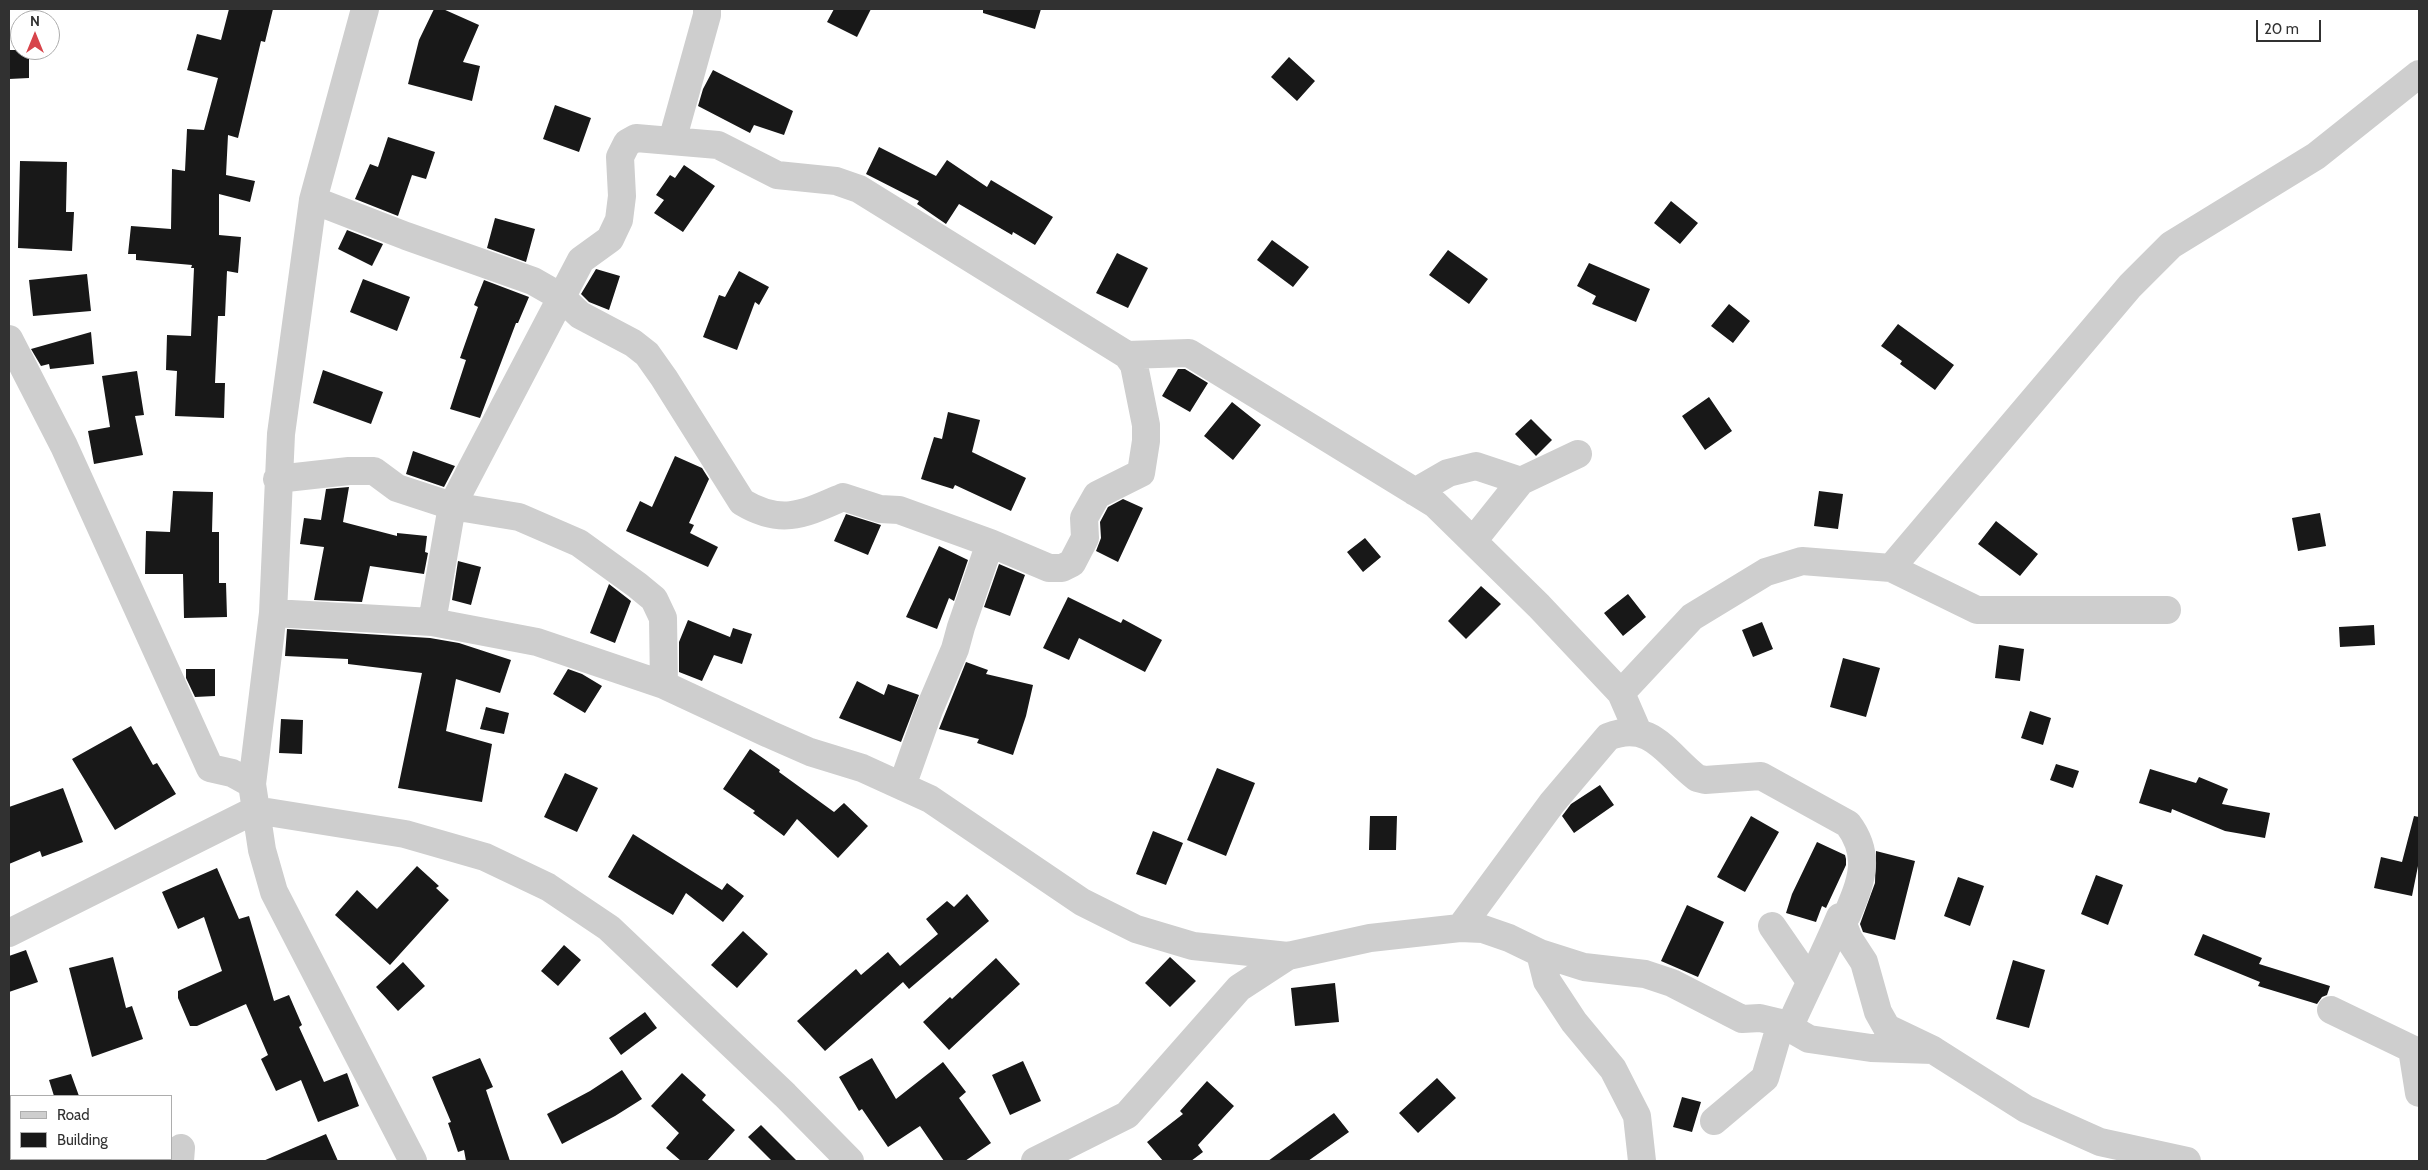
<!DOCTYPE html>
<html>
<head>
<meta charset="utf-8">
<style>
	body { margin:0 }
	#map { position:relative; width:2428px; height:1170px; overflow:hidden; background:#fff; font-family:Cabin,sans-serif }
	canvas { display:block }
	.frame { position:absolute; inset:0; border:10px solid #313131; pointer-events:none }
	.legend { position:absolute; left:10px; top:1095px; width:162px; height:65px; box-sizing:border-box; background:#fff; border:1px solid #adadad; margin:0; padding:6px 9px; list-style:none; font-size:15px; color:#313131 }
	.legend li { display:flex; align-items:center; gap:10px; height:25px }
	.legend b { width:25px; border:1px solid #adadad }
	.north { position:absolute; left:10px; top:10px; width:50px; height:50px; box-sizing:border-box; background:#fff; border:1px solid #adadad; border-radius:50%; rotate:0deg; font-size:14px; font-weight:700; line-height:20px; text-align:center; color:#313131 }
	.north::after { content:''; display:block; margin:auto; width:18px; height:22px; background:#d7444b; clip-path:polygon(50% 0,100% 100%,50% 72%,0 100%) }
	.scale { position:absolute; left:2256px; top:20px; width:65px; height:22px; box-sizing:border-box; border:2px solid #313131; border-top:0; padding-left:6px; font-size:15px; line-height:18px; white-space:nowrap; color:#313131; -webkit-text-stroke:4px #fff; paint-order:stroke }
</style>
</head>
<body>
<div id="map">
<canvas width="2428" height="1170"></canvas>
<div class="frame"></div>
<ul class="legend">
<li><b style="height:6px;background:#cecece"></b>Road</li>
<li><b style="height:14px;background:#181818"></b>Building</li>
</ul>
<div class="north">N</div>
<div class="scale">20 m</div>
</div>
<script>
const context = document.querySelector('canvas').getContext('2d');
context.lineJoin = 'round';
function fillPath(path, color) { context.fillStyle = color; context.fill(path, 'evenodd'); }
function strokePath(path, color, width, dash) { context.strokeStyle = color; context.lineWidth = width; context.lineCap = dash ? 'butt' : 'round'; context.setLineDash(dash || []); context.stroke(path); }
const building = new Path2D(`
	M 229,9 L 273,9 L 265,42 L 261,41 L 238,138 L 228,135 L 226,175 L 255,181 L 250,202 L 219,194 L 219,235 L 241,237 L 238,273 L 227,271 L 225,316 L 218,316 L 215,383 L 225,383 L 224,418 L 175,416 L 177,371 L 166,370 L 167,335 L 191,336 L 194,268 L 191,268 L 192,265 L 136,260 L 136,254 L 128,254 L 131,226 L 171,229 L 172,169 L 185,171 L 187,129 L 204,130 L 218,78 L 187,70 L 197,34 L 221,40 Z
	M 434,9 L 443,9 L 479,25 L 463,62 L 480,66 L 472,101 L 408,84 L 419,40 Z
	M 834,9 L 871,9 L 857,37 L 827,22 Z
	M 983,9 L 1041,9 L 1035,29 L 983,13 Z
	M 9,50 L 29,50 L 29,78 L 9,79 Z
	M 1289,57 L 1315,81 L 1297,101 L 1271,77 Z
	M 713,70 L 793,111 L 784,135 L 754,125 L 750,133 L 698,106 L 703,89 Z
	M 555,105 L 591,118 L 579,152 L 543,139 Z
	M 388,137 L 435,152 L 426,179 L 412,175 L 398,216 L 355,199 L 370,164 L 378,167 Z
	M 879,147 L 936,176 L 947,160 L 987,187 L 991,180 L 1053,217 L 1035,245 L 1013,232 L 1012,235 L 959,204 L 946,224 L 917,204 L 919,201 L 866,174 Z
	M 20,161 L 67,162 L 66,212 L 74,212 L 72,251 L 18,248 Z
	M 684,165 L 715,186 L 683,232 L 654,213 L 664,200 L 656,195 L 670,175 L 675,178 Z
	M 1671,201 L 1698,223 L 1680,244 L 1654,223 Z
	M 495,218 L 535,229 L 526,262 L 487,248 Z
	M 347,230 L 383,244 L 372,266 L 338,249 Z
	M 1272,240 L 1309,267 L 1293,287 L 1257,260 Z
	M 1448,250 L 1488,279 L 1469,304 L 1429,275 Z
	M 1117,253 L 1148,268 L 1128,308 L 1096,293 Z
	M 1589,263 L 1650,289 L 1636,322 L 1592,304 L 1596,296 L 1577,286 Z
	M 596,269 L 620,276 L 609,310 L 589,302 L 581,294 Z
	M 739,271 L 769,287 L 759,305 L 755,302 L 737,350 L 703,337 L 719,295 L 725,297 Z
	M 87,274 L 91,311 L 33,316 L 29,280 Z
	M 363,279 L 410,297 L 397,331 L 350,312 Z
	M 484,280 L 529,297 L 518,323 L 516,323 L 480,418 L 450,409 L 466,360 L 460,358 L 478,307 L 474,305 Z
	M 1729,304 L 1750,321 L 1733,343 L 1711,326 Z
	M 1898,324 L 1954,365 L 1935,390 L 1900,364 L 1902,361 L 1881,346 Z
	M 91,332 L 94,364 L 50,369 L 49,364 L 41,366 L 31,349 Z
	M 1178,369 L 1185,369 L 1208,383 L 1190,412 L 1162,396 Z
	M 323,370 L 383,392 L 371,424 L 313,403 Z
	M 137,371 L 144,415 L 135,416 L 143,455 L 94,464 L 88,431 L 110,427 L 102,376 Z
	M 1709,397 L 1732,431 L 1705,450 L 1682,416 Z
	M 1232,402 L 1261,425 L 1233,460 L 1204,436 Z
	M 948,412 L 980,420 L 972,452 L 1026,478 L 1011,511 L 955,485 L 953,489 L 921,479 L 934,437 L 942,439 Z
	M 1531,419 L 1552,440 L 1536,456 L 1515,434 Z
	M 413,451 L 455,466 L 444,487 L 406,474 Z
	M 675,456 L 702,468 L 709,479 L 689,523 L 694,525 L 690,533 L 718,547 L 708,567 L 626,531 L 640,501 L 652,507 Z
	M 349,487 L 343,522 L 397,536 L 397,533 L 427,536 L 425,552 L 428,553 L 424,574 L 370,566 L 362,602 L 314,600 L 324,547 L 300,544 L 304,518 L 321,520 L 326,489 Z
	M 173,491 L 213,492 L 212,532 L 219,532 L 219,583 L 226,583 L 227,617 L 184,618 L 183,574 L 145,574 L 146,531 L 170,532 Z
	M 1819,491 L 1843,494 L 1838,529 L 1814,526 Z
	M 1123,499 L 1143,508 L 1118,562 L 1096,551 L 1101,538 L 1100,522 L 1108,507 Z
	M 2320,513 L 2326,546 L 2298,551 L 2292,518 Z
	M 846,514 L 881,525 L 868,555 L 834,541 Z
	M 1996,521 L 2038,554 L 2020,576 L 1978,544 Z
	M 1365,538 L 1381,557 L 1363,572 L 1347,552 Z
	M 939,546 L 968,560 L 954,601 L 949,598 L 937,629 L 906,617 Z
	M 458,561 L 481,567 L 471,605 L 452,600 Z
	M 999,564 L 1025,575 L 1010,616 L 984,607 Z
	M 609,584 L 631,601 L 615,643 L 590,633 Z
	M 1481,586 L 1501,604 L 1466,639 L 1448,621 Z
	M 1628,594 L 1646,617 L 1623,636 L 1604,613 Z
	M 1068,597 L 1121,623 L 1123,619 L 1162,640 L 1145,672 L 1079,638 L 1069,660 L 1043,648 Z
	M 688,620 L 730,637 L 733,628 L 752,634 L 742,664 L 714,655 L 702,681 L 679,672 L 679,642 Z
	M 1762,622 L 1773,649 L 1753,657 L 1742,630 Z
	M 2374,625 L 2375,645 L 2340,647 L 2339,627 Z
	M 287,629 L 430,638 L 459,643 L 511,660 L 500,693 L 456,679 L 446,731 L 492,744 L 482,802 L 398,788 L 422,673 L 348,664 L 348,659 L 285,656 Z
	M 1999,645 L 2024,649 L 2020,681 L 1995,678 Z
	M 1843,658 L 1880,668 L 1866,717 L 1830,707 Z
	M 966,662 L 988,670 L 986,674 L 1033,685 L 1026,716 L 1013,755 L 977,743 L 979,739 L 939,729 Z
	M 186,669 L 215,669 L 215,696 L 195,697 L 186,678 Z
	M 568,669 L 582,674 L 602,686 L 585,713 L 553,694 Z
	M 857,681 L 884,695 L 888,684 L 919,695 L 901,742 L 839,718 Z
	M 486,707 L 509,713 L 504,734 L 480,729 Z
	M 2030,711 L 2051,718 L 2043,745 L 2021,738 Z
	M 281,719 L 303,720 L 302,754 L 279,753 Z
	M 131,726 L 153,765 L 157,763 L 176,794 L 115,830 L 72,759 Z
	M 750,749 L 780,770 L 779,772 L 834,812 L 844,803 L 868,826 L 838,858 L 797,819 L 784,836 L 753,813 L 755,811 L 723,789 Z
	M 2056,764 L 2079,771 L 2073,788 L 2050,780 Z
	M 1217,768 L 1255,783 L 1226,856 L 1187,840 Z
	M 2150,769 L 2196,783 L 2199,777 L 2228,789 L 2222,804 L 2270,813 L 2265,838 L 2225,831 L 2172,809 L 2171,813 L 2139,803 Z
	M 565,773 L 598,788 L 577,832 L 544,817 Z
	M 1600,785 L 1614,805 L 1574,833 L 1562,816 L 1571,804 Z
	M 63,788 L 83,842 L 42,857 L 40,851 L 9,864 L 9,807 Z
	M 1370,816 L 1397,816 L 1396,850 L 1369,850 Z
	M 1751,816 L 1779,832 L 1745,892 L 1717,877 Z
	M 2414,816 L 2419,817 L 2419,861 L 2412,896 L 2374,888 L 2381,857 L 2402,862 Z
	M 1153,831 L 1183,843 L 1166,885 L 1136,874 Z
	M 633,834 L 722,890 L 727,883 L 744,896 L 723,922 L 686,893 L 673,915 L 608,877 Z
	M 1817,842 L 1845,855 L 1846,859 L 1846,865 L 1826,908 L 1822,906 L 1816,922 L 1786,913 L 1792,894 Z
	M 1876,851 L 1915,861 L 1895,940 L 1863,932 L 1860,924 L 1875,883 Z
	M 417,866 L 439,886 L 436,888 L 449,900 L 390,965 L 335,915 L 357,890 L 377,909 Z
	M 217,868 L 239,919 L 249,916 L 274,1001 L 289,995 L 302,1025 L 299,1027 L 324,1082 L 347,1073 L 359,1106 L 318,1122 L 301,1080 L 276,1091 L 261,1059 L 268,1055 L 246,1004 L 197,1026 L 190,1026 L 178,998 L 178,991 L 222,971 L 204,917 L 178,929 L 162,892 Z
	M 2096,875 L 2123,885 L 2108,925 L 2081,914 Z
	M 1958,877 L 1984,886 L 1970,926 L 1944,916 Z
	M 967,894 L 989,921 L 909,989 L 903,982 L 825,1051 L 797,1021 L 856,969 L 861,975 L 888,952 L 900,966 L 938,934 L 926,919 L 947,901 L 954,907 Z
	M 1687,905 L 1724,922 L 1698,977 L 1661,961 Z
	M 743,931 L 768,954 L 737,988 L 711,965 Z
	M 2203,934 L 2262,958 L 2259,964 L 2330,986 L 2327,995 L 2322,997 L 2317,1004 L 2258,986 L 2260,982 L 2194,955 Z
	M 564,945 L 581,960 L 558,986 L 541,971 Z
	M 26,950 L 38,982 L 9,992 L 9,956 Z
	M 113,957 L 126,1008 L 132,1006 L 143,1039 L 92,1057 L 69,968 Z
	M 1170,957 L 1196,981 L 1170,1007 L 1145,983 Z
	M 996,958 L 1020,984 L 949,1050 L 923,1022 L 950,997 L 952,999 Z
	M 2013,960 L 2045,970 L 2029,1028 L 1996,1019 Z
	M 403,962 L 425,986 L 398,1011 L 376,987 Z
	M 1335,983 L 1339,1022 L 1295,1026 L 1291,988 Z
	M 645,1012 L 657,1028 L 621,1055 L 609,1038 Z
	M 480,1058 L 493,1087 L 486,1090 L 510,1161 L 466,1161 L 464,1150 L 458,1152 L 448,1123 L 451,1122 L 432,1077 Z
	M 872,1058 L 896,1099 L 943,1062 L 966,1092 L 959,1098 L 991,1143 L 965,1161 L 944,1161 L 920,1126 L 888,1147 L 862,1109 L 859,1111 L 839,1077 Z
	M 1023,1061 L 1041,1101 L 1010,1115 L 992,1075 Z
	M 622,1070 L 642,1099 L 615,1116 L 562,1144 L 547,1114 L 590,1091 Z
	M 682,1073 L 706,1095 L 702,1100 L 735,1130 L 707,1161 L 681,1161 L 666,1148 L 679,1133 L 651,1106 Z
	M 71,1074 L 79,1096 L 54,1096 L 49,1080 Z
	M 1437,1078 L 1456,1098 L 1418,1133 L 1399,1113 Z
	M 1207,1081 L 1234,1106 L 1198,1145 L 1203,1152 L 1191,1161 L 1163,1161 L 1147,1142 L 1183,1114 L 1180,1111 Z
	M 1682,1097 L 1701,1102 L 1692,1132 L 1673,1127 Z
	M 1334,1113 L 1349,1132 L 1308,1161 L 1268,1161 Z
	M 761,1125 L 797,1161 L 772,1161 L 748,1137 Z
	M 326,1134 L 338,1161 L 263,1161 Z`);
const minor = new Path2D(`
	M 365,9 L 313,200 L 281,434 L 273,613 L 252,784 L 262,850 L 274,892 L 413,1161
	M 672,141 L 707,15 L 707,9
	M 313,200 L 406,236 L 533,281 L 561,297 L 580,315 L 633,343 L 647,354 L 664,378 L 742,502 C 782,526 804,514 843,497 L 880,509 L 899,510 L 990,543 L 1049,568 L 1062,568 L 1072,563 L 1085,538 L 1084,518 L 1097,495 L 1141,473 L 1146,441 L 1146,425 L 1134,365 L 1127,355 L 859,189 L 836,181 L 777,175 L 718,145 L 636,138 L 627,143 L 620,157 L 622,196 L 619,220 L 610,239 L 581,260 L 452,506 L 432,622
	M 9,339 L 64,446 L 210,768 L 232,773 L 252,784
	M 1127,355 L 1189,353 L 1435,504 L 1539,606 L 1621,693 L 1638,732
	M 277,479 L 349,471 L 374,471 L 397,488 L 452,506 L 519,517 L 579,543 L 637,585 L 654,599 L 663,618 L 664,685
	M 1415,492 L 1448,473 L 1476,466 L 1521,481 L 1578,454
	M 1473,541 L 1521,481
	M 1891,568 L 2130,286 L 2171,245 L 2316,156 L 2419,74
	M 273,613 L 432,622 L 537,642 L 664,685 L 769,734 L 810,752 L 862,768 L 930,799 L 1082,902 L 1136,929 L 1193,946 L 1288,956 L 1370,938 L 1460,928 L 1483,929 L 1509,938 L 1540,953 L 1584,967 L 1645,974 L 1672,983 L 1742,1019 L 1760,1018 L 1781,1023 L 1809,1039 L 1871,1048 L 1933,1050
	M 1621,693 L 1692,617 L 1766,572 L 1802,561 L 1891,568 L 1977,610 L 2167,610
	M 902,786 L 929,710 L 955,649 L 961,627 L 990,543
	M 1772,926 L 1810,981
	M 1460,928 L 1552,803 L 1608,737 C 1651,719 1667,755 1697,778 L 1705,780 L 1761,776 L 1848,824 C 1872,856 1861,882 1847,915 L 1840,917 L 1849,939 L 1864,962 L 1878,1012 L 1887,1028 L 1933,1050 L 2026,1109 L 2100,1142 L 2187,1161
	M 9,933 L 255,810 L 405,834 L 485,857 L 548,887 L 609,928 L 785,1095 L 850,1161
	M 1540,953 L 1547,981 L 1574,1022 L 1613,1069 L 1637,1116 L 1642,1161
	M 2331,1010 L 2412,1049 L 2419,1093
	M 1789,1028 C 1806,990 1824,955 1840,917
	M 1714,1121 L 1765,1078 L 1781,1023
	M 180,1161 L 181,1148
	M 1035,1161 L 1127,1115 L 1239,988 L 1288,956`);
fillPath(building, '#181818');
strokePath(minor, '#cecece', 28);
</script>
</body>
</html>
